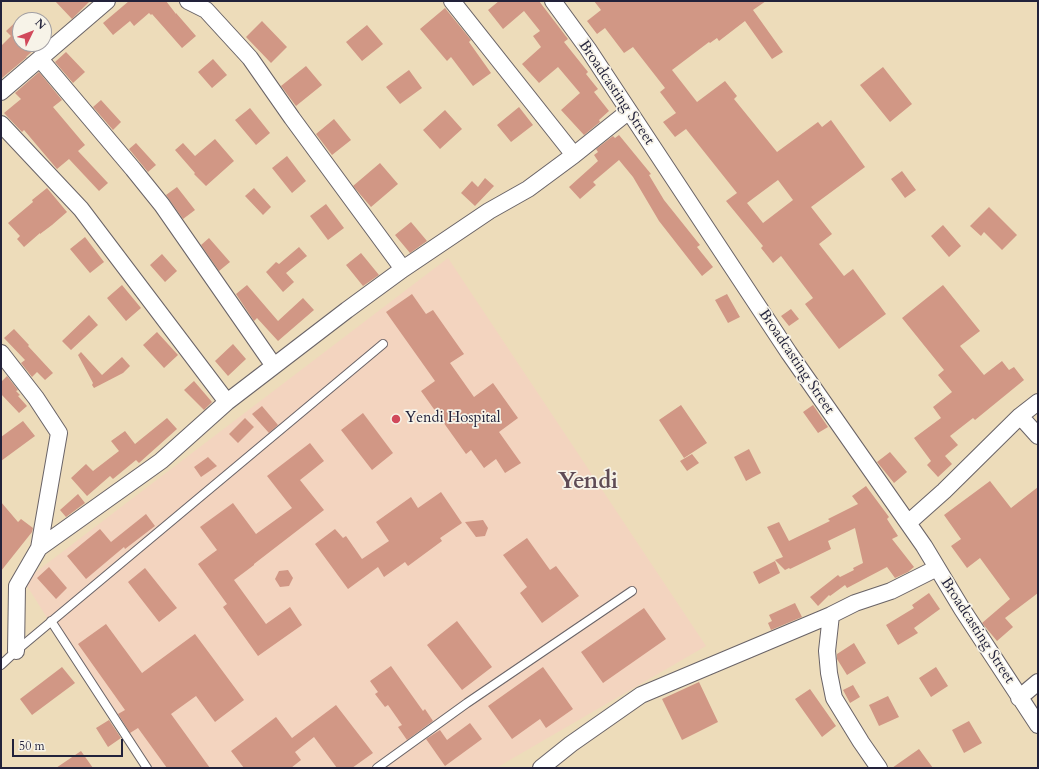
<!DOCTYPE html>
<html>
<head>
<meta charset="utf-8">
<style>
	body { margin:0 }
	#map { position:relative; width:1039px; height:769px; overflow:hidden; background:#eddcba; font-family:Cardo,serif }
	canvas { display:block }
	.frame { position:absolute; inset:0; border:2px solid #22223b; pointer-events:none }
	.north { position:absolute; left:12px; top:12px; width:40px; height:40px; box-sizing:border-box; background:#f7f3e8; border:1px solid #a29fa3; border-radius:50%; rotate:47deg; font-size:11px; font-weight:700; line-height:16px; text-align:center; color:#22223b }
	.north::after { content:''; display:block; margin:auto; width:14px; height:18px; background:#d1495b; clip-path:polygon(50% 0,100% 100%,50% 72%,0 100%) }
	.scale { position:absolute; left:12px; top:739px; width:111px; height:18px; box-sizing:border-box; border:2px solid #22223b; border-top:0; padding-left:5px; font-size:12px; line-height:14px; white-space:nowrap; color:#22223b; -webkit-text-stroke:3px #f7f3e8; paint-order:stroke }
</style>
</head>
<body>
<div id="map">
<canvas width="1039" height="769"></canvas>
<div class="frame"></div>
<div class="north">N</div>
<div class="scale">50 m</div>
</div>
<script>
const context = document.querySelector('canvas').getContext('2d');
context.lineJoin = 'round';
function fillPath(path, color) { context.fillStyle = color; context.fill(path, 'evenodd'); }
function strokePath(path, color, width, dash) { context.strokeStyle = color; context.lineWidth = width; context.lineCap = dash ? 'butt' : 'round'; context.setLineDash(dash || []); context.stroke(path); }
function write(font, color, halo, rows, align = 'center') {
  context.font = font + ' Cardo,serif'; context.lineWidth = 3.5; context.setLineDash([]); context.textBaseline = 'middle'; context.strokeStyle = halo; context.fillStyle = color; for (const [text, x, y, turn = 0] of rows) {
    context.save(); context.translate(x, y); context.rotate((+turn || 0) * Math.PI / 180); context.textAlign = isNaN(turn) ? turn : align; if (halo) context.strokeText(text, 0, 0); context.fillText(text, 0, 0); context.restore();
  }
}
const built = new Path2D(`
	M 448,258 L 706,646 L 496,768 L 141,768 L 24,581 Z`);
const building = new Path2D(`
	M 55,1 L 90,1 L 72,19 Z
	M 129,1 L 166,1 L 176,14 L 176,13 L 196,36 L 182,48 L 152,14 L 151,15 L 149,13 L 134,26 L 130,21 L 113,35 L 103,23 Z
	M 499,1 L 539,1 L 568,39 L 564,42 L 588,72 L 586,74 L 598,89 L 594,92 L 609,111 L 599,120 L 600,122 L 584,135 L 561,110 L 580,93 L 558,67 L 539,83 L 522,64 L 541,47 L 533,36 L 540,31 L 524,11 L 503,29 L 488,10 Z
	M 594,1 L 766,1 L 753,10 L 783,52 L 772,59 L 745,21 L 719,41 L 717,38 L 710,43 L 709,42 L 672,70 L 697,102 L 725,81 L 737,96 L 734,99 L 777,152 L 818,122 L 822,127 L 831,120 L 865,167 L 811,207 L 832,234 L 819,244 L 844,276 L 853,269 L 886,314 L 839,349 L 805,304 L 813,298 L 781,256 L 773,263 L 761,248 L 763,246 L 726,201 L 737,193 L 686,129 L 675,137 L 663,122 L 676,113 L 660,92 L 665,88 L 633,47 L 624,53 L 605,28 L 597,34 L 587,21 L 601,10 ZM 778,180 L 793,200 L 763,223 L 747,203 Z
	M 445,8 L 471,40 L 469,42 L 491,73 L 473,86 L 451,57 L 447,61 L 420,29 Z
	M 20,18 L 20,44 L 40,44 L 26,57 L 27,57 L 2,78 L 1,77 L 1,46 L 11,36 L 6,31 Z
	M 262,21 L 287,47 L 271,63 L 246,37 Z
	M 367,25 L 383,44 L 362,61 L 346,42 Z
	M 66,52 L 85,72 L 73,83 L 55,62 Z
	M 213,59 L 227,75 L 212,88 L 198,72 Z
	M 306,66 L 322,85 L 296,106 L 281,86 Z
	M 883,67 L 912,104 L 890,122 L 860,85 Z
	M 409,70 L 422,88 L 400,104 L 386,87 Z
	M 39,72 L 62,100 L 53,107 L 85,145 L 78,151 L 108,183 L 99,191 L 69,159 L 57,169 L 24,130 L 22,132 L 4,113 L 21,99 L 15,93 Z
	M 101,100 L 121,122 L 113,130 L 93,107 Z
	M 519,107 L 533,125 L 511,142 L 497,125 Z
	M 250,108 L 270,133 L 256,145 L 235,120 Z
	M 445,110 L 462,129 L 440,149 L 423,130 Z
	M 334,119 L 351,140 L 332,155 L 316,134 Z
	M 619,135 L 651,174 L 649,175 L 664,200 L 700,245 L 697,247 L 713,267 L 702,276 L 659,221 L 633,177 L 619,160 L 593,182 L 596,185 L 580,199 L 569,187 L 598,161 L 594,155 L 598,152 L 596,149 L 613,136 L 615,138 Z
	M 215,139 L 234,161 L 206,186 L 194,174 L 195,173 L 175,150 L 183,143 L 195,156 Z
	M 136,143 L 156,165 L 148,172 L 129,149 Z
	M 287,156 L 306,181 L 292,193 L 272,168 Z
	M 380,163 L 398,184 L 371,207 L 353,186 Z
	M 902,171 L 916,190 L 905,198 L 891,179 Z
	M 485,178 L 494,186 L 475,206 L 461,193 L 472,181 L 478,187 Z
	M 177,187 L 195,210 L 183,219 L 166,195 Z
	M 47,188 L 67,212 L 52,225 L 40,234 L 40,233 L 24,247 L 17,239 L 20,236 L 8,223 L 33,202 L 32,200 Z
	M 254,188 L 271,207 L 263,215 L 245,196 Z
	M 326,204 L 344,228 L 328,240 L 310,216 Z
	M 989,207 L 1017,235 L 1002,250 L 984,232 L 981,236 L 970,226 Z
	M 411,222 L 427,241 L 410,253 L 395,235 Z
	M 943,225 L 961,246 L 949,257 L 931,236 Z
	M 85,237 L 104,262 L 90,273 L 70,249 Z
	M 209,238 L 230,262 L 219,271 L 201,245 Z
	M 299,247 L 307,256 L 286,273 L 294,282 L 283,292 L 266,272 L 276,262 L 279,264 Z
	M 361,253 L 379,275 L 363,286 L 346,265 Z
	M 162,254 L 177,271 L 165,282 L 150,265 Z
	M 122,285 L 141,308 L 126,321 L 107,298 Z
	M 247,285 L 278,321 L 303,298 L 314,310 L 278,341 L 257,318 L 254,321 L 236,294 Z
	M 943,285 L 980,331 L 960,346 L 984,375 L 1002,361 L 1009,370 L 1014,367 L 1024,380 L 975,420 L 973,418 L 950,436 L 958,445 L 945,456 L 952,464 L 938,477 L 927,465 L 931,461 L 914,438 L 941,418 L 933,407 L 952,392 L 938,375 L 944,370 L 902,318 Z
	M 412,294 L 426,314 L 433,310 L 464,354 L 450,363 L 474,397 L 493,383 L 518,418 L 499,432 L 521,463 L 505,473 L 496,459 L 484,468 L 471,450 L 466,454 L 421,391 L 435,381 L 386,312 Z
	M 727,294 L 740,317 L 728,323 L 715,300 Z
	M 791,309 L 799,319 L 789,326 L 781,316 Z
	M 89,315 L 98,325 L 71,350 L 62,341 Z
	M 14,329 L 29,345 L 28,346 L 53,373 L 45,380 L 37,372 L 32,377 L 21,363 L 25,360 L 4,338 Z
	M 157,332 L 178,355 L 164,368 L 143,345 Z
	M 233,344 L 246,359 L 228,376 L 215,361 Z
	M 81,352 L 102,375 L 122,357 L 130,366 L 123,373 L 94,388 L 92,385 L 93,383 L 78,355 Z
	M 7,376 L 18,390 L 16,391 L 20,395 L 18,396 L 27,406 L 19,413 L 1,394 L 1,382 Z
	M 194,381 L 212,402 L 204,410 L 184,390 Z
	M 681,405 L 707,443 L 684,458 L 659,420 Z
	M 813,405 L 828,427 L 818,433 L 803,412 Z
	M 262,406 L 278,425 L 269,433 L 252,414 Z
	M 363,413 L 393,453 L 372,470 L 341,430 Z
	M 167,418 L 177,429 L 139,463 L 136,460 L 113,479 L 110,476 L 87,496 L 71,478 L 86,464 L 93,471 L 119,451 L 111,441 L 125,431 L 135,444 Z
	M 245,418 L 254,427 L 238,443 L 229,434 Z
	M 23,421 L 35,436 L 1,461 L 1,437 Z
	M 310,443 L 324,461 L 300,480 L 324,510 L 254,564 L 254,565 L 234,580 L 266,624 L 290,607 L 302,625 L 258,656 L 223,607 L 227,604 L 198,564 L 217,550 L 200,527 L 233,503 L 256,534 L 292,508 L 267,476 Z
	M 749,449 L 761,473 L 746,481 L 734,457 Z
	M 890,452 L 907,472 L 894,483 L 877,462 Z
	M 692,454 L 699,463 L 687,471 L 680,461 Z
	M 208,457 L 217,466 L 201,477 L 194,467 Z
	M 990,481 L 1011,508 L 1038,487 L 1038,593 L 1005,618 L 1013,627 L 997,641 L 982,623 L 1010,599 L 980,558 L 967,568 L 951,546 L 961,539 L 944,515 Z
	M 866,486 L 889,517 L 887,519 L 898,536 L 892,539 L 914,567 L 908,572 L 895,578 L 887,567 L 847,588 L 845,585 L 830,596 L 829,595 L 818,606 L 810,597 L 838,575 L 840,577 L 854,570 L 853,568 L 863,563 L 855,528 L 828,541 L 831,549 L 790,569 L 789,568 L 785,570 L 775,560 L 783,557 L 767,527 L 779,522 L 789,541 L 830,521 L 828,519 L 858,504 L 852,496 Z
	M 441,492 L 462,523 L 440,538 L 442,541 L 408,566 L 405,562 L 384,577 L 378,567 L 348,589 L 315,544 L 335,529 L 343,538 L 346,536 L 362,559 L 389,541 L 376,522 L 411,497 L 418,508 Z
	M 78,494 L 85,503 L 66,517 L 60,510 Z
	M 1,502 L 18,522 L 21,519 L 33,528 L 32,532 L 1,571 Z
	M 146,514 L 155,526 L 125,549 L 124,547 L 86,579 L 67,556 L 100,529 L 111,542 Z
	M 483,520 L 488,528 L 485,536 L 476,537 L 465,522 Z
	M 527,538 L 550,570 L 556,566 L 579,596 L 542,623 L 520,593 L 527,587 L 503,555 Z
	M 775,561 L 780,573 L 759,584 L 753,572 Z
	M 49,567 L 67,588 L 56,599 L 37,578 Z
	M 145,568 L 177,608 L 159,622 L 128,582 Z
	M 288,570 L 293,578 L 289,586 L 280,587 L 275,579 L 279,571 Z
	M 929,593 L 940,609 L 914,628 L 918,633 L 898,645 L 886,625 L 914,608 L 912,605 Z
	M 795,603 L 802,617 L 771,630 L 768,623 L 772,621 L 769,615 Z
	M 644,608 L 666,639 L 603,683 L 581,652 Z
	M 457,621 L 492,667 L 462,690 L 427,645 Z
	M 106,624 L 142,673 L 195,634 L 244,700 L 215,722 L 196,696 L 171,714 L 210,768 L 167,768 L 138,728 L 130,733 L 118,714 L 125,710 L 78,644 Z
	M 854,643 L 866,663 L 847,675 L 837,659 L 837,654 Z
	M 391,666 L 423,711 L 425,709 L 433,721 L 407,740 L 398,727 L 402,725 L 388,705 L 385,707 L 375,694 L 378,692 L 370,681 Z
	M 62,667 L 75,683 L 32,715 L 20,699 Z
	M 543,667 L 573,709 L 546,728 L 540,719 L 512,739 L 488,706 Z
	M 936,667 L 948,686 L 931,697 L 919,678 Z
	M 699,682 L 718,722 L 682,740 L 662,699 Z
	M 853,685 L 860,697 L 850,703 L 843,690 Z
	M 810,689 L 836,726 L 822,737 L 795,699 Z
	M 888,696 L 899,717 L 879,726 L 869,705 Z
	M 336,705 L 373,753 L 352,768 L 337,768 L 314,737 L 295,752 L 301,760 L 291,768 L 244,768 L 231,751 L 276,717 L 292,738 Z
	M 109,720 L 121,738 L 108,747 L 96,728 Z
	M 969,721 L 982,743 L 964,753 L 952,730 Z
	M 470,723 L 482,739 L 445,766 L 426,739 L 440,730 L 447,740 Z
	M 919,749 L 933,768 L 892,768 Z
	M 81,751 L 93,768 L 56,768 Z`);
const lane = new Path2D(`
	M 51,621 L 147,768
	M 1,665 L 16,651 L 383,344
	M 377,768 L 467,703 L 632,591`);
const street = new Path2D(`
	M 188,1 L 206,10 L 250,58 L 292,118 L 403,269
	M 452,1 L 574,155
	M 553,1 L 588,49 L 629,111 L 789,353 L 924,546 L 962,609 L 1038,725
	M 40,59 L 133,169 L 162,205 L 274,366
	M 1,92 L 107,1
	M 1,124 L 81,209 L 227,402
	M 1,353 L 36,398 L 59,433 L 39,548
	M 1020,416 L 1038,436
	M 908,523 L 944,491 L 1020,416 L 1038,402
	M 831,615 L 827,651 L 829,673 L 834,698 L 861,742 L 879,768
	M 16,651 L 17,586 L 39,548 L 161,461 L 227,402 L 347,310 L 403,269 L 489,211 L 528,189 L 574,155 L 629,111
	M 1019,698 L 1038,682
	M 541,768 L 571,744 L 641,695 L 831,615 L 855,603 L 891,591 L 937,568`);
const markers = [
	[396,419,5,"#d1495b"]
];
const streetNames = [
	["Broadcasting Street",616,93,56],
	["Broadcasting Street",796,362,56],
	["Broadcasting Street",977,631,57]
];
const poiNames = [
	["Yendi Hospital",405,419]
];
const townNames = [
	["Yendi",588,483]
];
fillPath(built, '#f3d4bf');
fillPath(building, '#d19785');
strokePath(lane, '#696367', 10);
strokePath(street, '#696367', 18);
strokePath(lane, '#fff', 8);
strokePath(street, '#fff', 16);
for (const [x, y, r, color] of markers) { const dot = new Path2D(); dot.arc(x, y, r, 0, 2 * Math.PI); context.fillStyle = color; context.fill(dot); strokePath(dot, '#f7f3e8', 1.5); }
write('15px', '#22223b', '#f7f3e8', streetNames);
write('15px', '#22223b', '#f7f3e8', poiNames, 'left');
write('bold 23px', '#5f4b55', '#f7f3e8', townNames);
</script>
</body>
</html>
